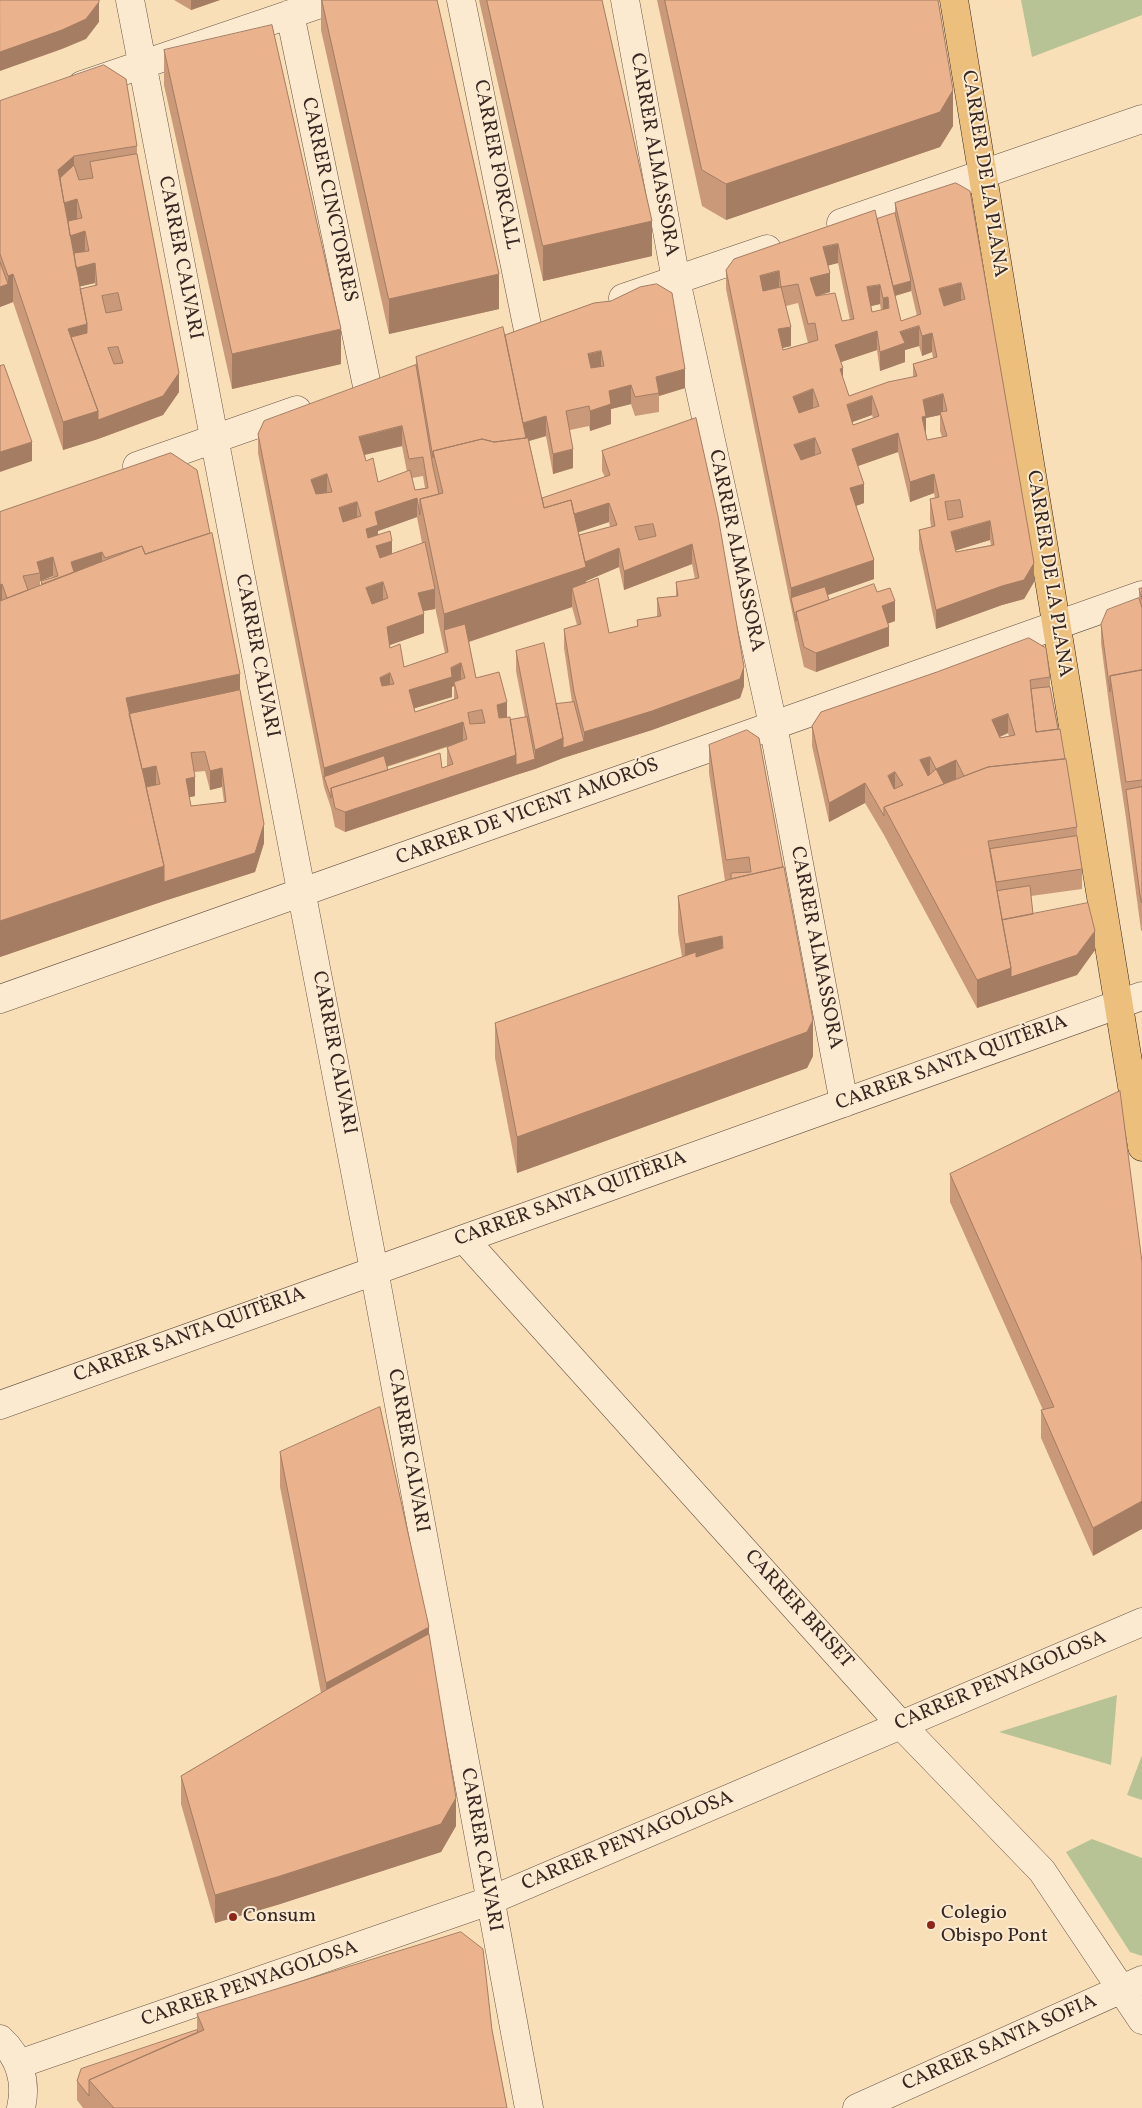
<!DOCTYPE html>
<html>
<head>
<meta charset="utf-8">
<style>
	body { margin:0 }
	canvas { display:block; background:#f9dfb7 }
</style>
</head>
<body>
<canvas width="1142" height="2108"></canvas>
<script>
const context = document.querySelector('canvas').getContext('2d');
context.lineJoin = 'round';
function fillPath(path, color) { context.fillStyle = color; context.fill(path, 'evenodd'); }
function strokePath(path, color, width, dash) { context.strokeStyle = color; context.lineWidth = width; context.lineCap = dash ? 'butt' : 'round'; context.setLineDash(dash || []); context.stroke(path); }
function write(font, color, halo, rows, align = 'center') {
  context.font = font + ' Vollkorn,serif'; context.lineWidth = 4; context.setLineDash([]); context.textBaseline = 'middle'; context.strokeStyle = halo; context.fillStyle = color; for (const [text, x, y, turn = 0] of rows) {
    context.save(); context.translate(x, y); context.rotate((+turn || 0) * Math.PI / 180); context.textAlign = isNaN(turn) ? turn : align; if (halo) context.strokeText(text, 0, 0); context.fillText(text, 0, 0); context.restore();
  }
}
const green = new Path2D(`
	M 1021,0 L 1142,0 L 1142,15 L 1032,57 Z
	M 1117,1695 L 1111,1765 L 999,1732 Z
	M 1142,1755 L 1142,1800 L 1127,1795 Z
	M 1092,1839 L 1142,1858 L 1142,1956 L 1130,1952 L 1066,1852 Z`);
const minor = new Path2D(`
	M 130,0 L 374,1270 L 529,2108
	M 461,0 L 528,330
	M 625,0 L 676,280 L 773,725 L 844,1103
	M 290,14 L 367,386
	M 82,85 L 332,0
	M 841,223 L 1142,119
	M 623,298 L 767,249
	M 137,466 L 297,410
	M 0,999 L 1142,595
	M 464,1239 L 901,1725 L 1042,1871 L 1142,2020
	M 0,1405 L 1142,996
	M 0,2039 C 20,2057 27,2082 21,2108
	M 19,2064 L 489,1901 L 1142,1622
	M 857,2108 L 1142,1980`);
const major = new Path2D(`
	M 954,0 L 1142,1147`);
const wall = new Path2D(`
	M 174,0 L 220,0 L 191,10 Z
	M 321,0 L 437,0 L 499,309 L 389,334 L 321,30 Z
	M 479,0 L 602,0 L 652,256 L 543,281 Z
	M 657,0 L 938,0 L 953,126 L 940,147 L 726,220 L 702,206 Z
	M 164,50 L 341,364 L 232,389 L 164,85 Z
	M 0,101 L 137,146 L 137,154 L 179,392 L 163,415 L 98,439 L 63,450 L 13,302 L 0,307 ZM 95,283 L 95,286 L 80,289 L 80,286 Z
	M 956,183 L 1034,582 L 1024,599 L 1002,605 L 936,629 L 919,549 L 919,530 L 931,527 L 930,519 L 930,499 L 935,498 L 934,493 L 910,502 L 898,452 L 858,466 L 864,503 L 856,506 L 874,579 L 828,595 L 829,600 L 877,592 L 895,621 L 888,623 L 889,646 L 816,672 L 804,667 L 796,631 L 726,289 L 726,270 L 895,213 L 895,203 ZM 838,263 L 850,320 L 842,321 L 819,295 L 830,292 L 828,265 ZM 911,290 L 917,316 L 901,321 L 895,296 L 911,291 ZM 798,303 L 808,343 L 783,350 L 783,348 L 791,346 L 786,306 ZM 880,304 L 881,310 L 872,312 L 871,306 ZM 919,346 L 922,356 L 932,352 L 933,358 L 913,364 L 913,377 L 849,396 L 843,379 L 841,362 L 877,350 L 880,371 L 905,362 L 905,350 ZM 872,415 L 873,418 L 853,425 L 852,422 ZM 940,415 L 940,431 L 942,437 L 927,440 L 926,434 L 926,418 ZM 990,540 L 991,545 L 956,552 L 956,550 Z
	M 594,303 L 685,388 L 659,396 L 659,412 L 635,416 L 631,404 L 611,409 L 611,424 L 590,431 L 589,426 L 570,430 L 573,468 L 553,474 L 546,436 L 529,441 L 542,498 L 605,477 L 602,471 L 602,451 L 696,418 L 744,686 L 740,698 L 652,730 L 563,758 L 535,769 L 516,775 L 345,832 L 335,827 L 331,808 L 324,787 L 258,453 L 258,434 L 416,365 L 416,357 L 505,335 ZM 402,446 L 407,472 L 378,482 L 366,461 L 365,455 ZM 423,476 L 425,488 L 415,490 L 412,478 ZM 417,517 L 422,543 L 392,554 L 378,535 L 378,531 ZM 609,522 L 610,527 L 579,535 L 578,532 ZM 692,564 L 695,579 L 676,582 L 676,596 L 657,598 L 657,617 L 637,620 L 637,627 L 609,633 L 586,581 L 619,567 L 624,590 ZM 435,607 L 445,653 L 404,667 L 390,648 L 390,645 L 424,633 L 423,611 L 435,609 ZM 572,607 L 577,625 L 564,629 L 564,648 L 572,702 L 556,704 L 516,651 L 516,671 L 525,717 L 510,720 L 507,718 L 476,678 L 469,642 ZM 454,686 L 454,699 L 415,712 L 414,708 L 452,697 L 452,687 ZM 447,747 L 447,767 L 442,768 L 388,770 L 387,767 Z
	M 171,453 L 240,690 L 264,843 L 255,872 L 164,901 L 0,957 L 0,512 ZM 53,576 L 53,577 L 41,581 L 41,585 L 40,585 L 40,581 ZM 205,771 L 210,790 L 222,787 L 224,802 L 191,806 L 189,797 L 195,796 L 194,772 Z
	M 1142,588 L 1142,931 L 1141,930 L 1126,818 L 1110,712 L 1101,643 L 1101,624 L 1139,598 L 1139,589 Z
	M 1050,677 L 1050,687 L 1065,759 L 1077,827 L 1077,836 L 1082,869 L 1082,889 L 1031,896 L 1033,914 L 1095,950 L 1077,975 L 977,1008 L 884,835 L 865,803 L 829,822 L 812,746 L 812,726 L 821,712 ZM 1008,733 L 1009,736 L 1000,738 L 1000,737 Z
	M 709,745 L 783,867 L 813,1056 L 807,1068 L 517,1173 L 495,1058 L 495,1023 L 682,957 L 678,932 L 678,896 L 725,881 L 709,773 Z
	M 1120,1091 L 1093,1556 L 1041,1438 L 1041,1410 L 1043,1410 L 950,1202 L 950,1174 Z
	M 280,1452 L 429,1634 L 456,1826 L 441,1852 L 277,1905 L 215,1923 L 181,1804 L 181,1776 L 321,1693 L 280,1487 Z
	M 197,2014 L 492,2030 L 507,2108 L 83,2108 L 77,2100 L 77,2081 L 197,2030 Z`);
const shadedWall = new Path2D(`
	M 191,0 L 220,0 L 191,10 Z
	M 99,2 L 99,22 L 86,39 L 62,49 L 0,71 L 0,52 Z
	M 953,90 L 953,126 L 940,147 L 726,220 L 726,184 Z
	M 74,156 L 74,184 L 61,196 L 58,170 Z
	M 77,199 L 77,219 L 63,223 L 63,203 Z
	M 652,221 L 652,256 L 543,281 L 543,246 Z
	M 85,231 L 85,251 L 68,256 L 68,236 Z
	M 838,244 L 838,263 L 823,267 L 823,247 Z
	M 95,263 L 95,283 L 74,288 L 74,268 Z
	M 779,271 L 779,291 L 760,296 L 760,276 Z
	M 830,273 L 830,292 L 810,298 L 810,278 Z
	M 13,274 L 13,302 L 0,307 L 0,287 L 8,284 L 8,276 Z
	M 499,274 L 499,309 L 389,334 L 389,299 Z
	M 911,281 L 911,291 L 891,297 L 891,287 Z
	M 961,283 L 961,303 L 939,308 L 939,289 Z
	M 880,285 L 880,304 L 867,307 L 867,287 Z
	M 888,297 L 888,316 L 883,318 L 883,298 Z
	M 87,324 L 87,352 L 68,338 L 68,329 Z
	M 919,326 L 919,346 L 905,350 L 905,362 L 880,371 L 880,352 L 900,332 Z
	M 791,327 L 791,346 L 778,349 L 778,329 Z
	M 341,329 L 341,364 L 232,389 L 232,354 Z
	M 877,331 L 877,350 L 835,364 L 835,345 Z
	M 932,333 L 932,352 L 922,356 L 922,336 Z
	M 601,351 L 601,371 L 588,374 L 588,354 Z
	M 843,368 L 843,388 L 840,369 Z
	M 685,369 L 685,388 L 659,396 L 656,377 Z
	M 179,373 L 179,392 L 163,415 L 98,439 L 63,450 L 63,422 Z
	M 631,385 L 631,404 L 611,409 L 611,424 L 590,431 L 590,411 L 609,391 Z
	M 813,389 L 813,409 L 793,416 L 793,397 Z
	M 943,394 L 943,414 L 940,412 L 940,415 L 926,418 L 926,435 L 922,417 L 923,400 Z
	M 872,396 L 872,415 L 847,424 L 847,405 Z
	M 546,416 L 546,436 L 522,443 L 522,424 Z
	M 402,426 L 402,446 L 359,456 L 359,437 Z
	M 898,433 L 898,452 L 852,468 L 852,449 Z
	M 815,438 L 815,457 L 794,464 L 794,445 Z
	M 32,442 L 32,461 L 0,472 L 0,452 Z
	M 573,449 L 573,468 L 553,474 L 553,454 Z
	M 327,474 L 327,493 L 311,499 L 311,480 Z
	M 934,474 L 934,493 L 910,502 L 910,482 Z
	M 864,484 L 864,503 L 850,508 L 850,488 Z
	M 417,498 L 417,517 L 378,531 L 378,544 L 366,548 L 366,529 L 375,512 Z
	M 357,502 L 357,522 L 339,527 L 339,508 Z
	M 609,503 L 609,522 L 544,544 L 544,524 Z
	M 990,521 L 990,540 L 951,552 L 951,532 Z
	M 392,541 L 392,560 L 376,565 L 376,546 Z
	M 692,544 L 692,564 L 624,590 L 624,571 Z
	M 619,548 L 619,567 L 586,581 L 586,603 L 572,588 L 572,607 L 447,649 L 444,630 L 444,614 L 582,564 Z
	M 102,552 L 102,571 L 71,582 L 71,562 Z
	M 53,557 L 53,576 L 40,581 L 40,573 L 37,562 Z
	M 874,560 L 874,579 L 793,607 L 791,598 L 791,588 Z
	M 1034,563 L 1034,582 L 1024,599 L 1002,605 L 936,629 L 936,610 Z
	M 383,582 L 383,601 L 366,607 L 366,588 Z
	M 2,584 L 2,604 L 0,604 L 0,585 Z
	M 435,589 L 435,609 L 418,612 L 418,593 Z
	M 895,601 L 895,621 L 882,626 L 882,606 Z
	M 424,614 L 424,633 L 387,646 L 387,627 Z
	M 889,627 L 889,646 L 816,672 L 816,653 Z
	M 461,663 L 461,683 L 454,682 L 454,686 L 452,687 L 452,697 L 409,710 L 409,690 Z
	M 744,667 L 744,686 L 740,698 L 652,730 L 563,758 L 535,769 L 535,750 L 563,738 L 584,741 L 584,732 Z
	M 390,673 L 390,692 L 380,697 L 380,678 Z
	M 240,674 L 240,710 L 126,714 L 126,698 Z
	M 507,702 L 507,721 L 497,725 L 497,705 Z
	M 1008,714 L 1008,733 L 992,740 L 992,720 Z
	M 463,722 L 463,741 L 327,786 L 324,777 L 324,787 L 324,768 Z
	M 516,755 L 535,759 L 535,769 L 516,775 L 345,832 L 345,812 Z
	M 930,757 L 930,777 L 920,780 L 920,760 Z
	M 956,760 L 956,779 L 936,789 L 936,769 Z
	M 156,766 L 156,785 L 139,789 L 139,770 Z
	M 222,768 L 222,787 L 210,790 L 210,771 Z
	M 895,772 L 895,791 L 888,776 Z
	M 195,777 L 195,796 L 186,798 L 186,779 Z
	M 865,783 L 865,803 L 829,822 L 829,803 Z
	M 264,824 L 264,843 L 255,872 L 164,901 L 164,882 Z
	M 164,866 L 164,901 L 0,957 L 0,921 Z
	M 1095,931 L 1095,950 L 1077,975 L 977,1008 L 977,980 Z
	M 722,936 L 722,972 L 685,980 L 685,944 Z
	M 813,1020 L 813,1056 L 807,1068 L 517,1173 L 517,1137 Z
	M 1142,1501 L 1142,1529 L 1093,1556 L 1093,1528 Z
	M 429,1627 L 429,1662 L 326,1718 L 326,1683 Z
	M 456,1798 L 456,1826 L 441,1852 L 277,1905 L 215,1923 L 215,1895 Z`);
const building = new Path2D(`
	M 0,0 L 99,0 L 99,2 L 86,19 L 62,30 L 0,52 Z
	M 322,0 L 437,0 L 499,274 L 389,299 Z
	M 487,0 L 602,0 L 652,221 L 543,246 Z
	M 665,0 L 938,0 L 953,90 L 940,112 L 726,184 L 702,170 Z
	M 272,25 L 341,329 L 232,354 L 164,50 Z
	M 104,65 L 126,79 L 137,146 L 74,156 L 58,170 L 87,324 L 68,329 L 98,411 L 63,422 L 13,274 L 8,276 L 0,254 L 0,101 Z
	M 137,154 L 179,373 L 163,396 L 98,420 L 98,411 L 71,337 L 87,333 L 87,324 L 80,289 L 97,285 L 95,263 L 76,268 L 74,253 L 89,251 L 85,231 L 70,236 L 68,221 L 82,218 L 77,199 L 64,203 L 60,178 L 74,165 L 79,180 L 93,178 L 90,162 ZM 118,293 L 122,310 L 106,313 L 102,296 ZM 118,347 L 123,363 L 114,364 L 108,348 Z
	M 956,183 L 970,191 L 1034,563 L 1024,580 L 1002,586 L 936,610 L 919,530 L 935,526 L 930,499 L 939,497 L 934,474 L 910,482 L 898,433 L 852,449 L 864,484 L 850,488 L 874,560 L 791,588 L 726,270 L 734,259 L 875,210 L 901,321 L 921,314 L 895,203 ZM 838,244 L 854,319 L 842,321 L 835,293 L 816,296 L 810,278 L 830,273 L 823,247 ZM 779,271 L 781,287 L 798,284 L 808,324 L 815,323 L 818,340 L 783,350 L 778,329 L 791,327 L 781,287 L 763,291 L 760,276 ZM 961,283 L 965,299 L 944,306 L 939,289 ZM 880,285 L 883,298 L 888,297 L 889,308 L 872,312 L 867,287 ZM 919,326 L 922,336 L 932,333 L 937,357 L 913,364 L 917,376 L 888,382 L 849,396 L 840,369 L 843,368 L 835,345 L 877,331 L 880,352 L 905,343 L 900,332 ZM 813,389 L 819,406 L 799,413 L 793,397 ZM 943,394 L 947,411 L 940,412 L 947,436 L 927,440 L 922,417 L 926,416 L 923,400 ZM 872,396 L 879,416 L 853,425 L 847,405 ZM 815,438 L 821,453 L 801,460 L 794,445 ZM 960,500 L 963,517 L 948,520 L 945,502 ZM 990,521 L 994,545 L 956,552 L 951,532 Z
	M 895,213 L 911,281 L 893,286 L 877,219 Z
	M 0,262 L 8,284 L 0,287 Z
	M 657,284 L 672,293 L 685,369 L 656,377 L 659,393 L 635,397 L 631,385 L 609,391 L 611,404 L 590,411 L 589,406 L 566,411 L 573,449 L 553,454 L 546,416 L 523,423 L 505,335 L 594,303 L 611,301 L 640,287 ZM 601,351 L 604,366 L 591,368 L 588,354 Z
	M 503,327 L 526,438 L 494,442 L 482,439 L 433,451 L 433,458 L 416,357 Z
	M 4,365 L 32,442 L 0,452 L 0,366 Z
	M 416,365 L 433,467 L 439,494 L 420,499 L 420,515 L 417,498 L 375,512 L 378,525 L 366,529 L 368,538 L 390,531 L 392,541 L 376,546 L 380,558 L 425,542 L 435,589 L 418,593 L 424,614 L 387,627 L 390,648 L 400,644 L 404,667 L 448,652 L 444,630 L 465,624 L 476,678 L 499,672 L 507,702 L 497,705 L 499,718 L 510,717 L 516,755 L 345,812 L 335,808 L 331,788 L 440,753 L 442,768 L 453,764 L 447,747 L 467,739 L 463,722 L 324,768 L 258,434 L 264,421 ZM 402,426 L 409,459 L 423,457 L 428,488 L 415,490 L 410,470 L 378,482 L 373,458 L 366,461 L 359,437 ZM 327,474 L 332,492 L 316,494 L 311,480 ZM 357,502 L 361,516 L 343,522 L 339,508 ZM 383,582 L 388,598 L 372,604 L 366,588 ZM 461,663 L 465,678 L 454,682 L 458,698 L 415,712 L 409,690 L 452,677 L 451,668 ZM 390,673 L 394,684 L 382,686 L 380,678 ZM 482,710 L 485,723 L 470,724 L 468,713 Z
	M 696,418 L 718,516 L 744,667 L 740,679 L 652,711 L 584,732 L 574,692 L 564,629 L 581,624 L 572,588 L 598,578 L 609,633 L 638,626 L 637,620 L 661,616 L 657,598 L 678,596 L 676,582 L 699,578 L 692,544 L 624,571 L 619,548 L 585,562 L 579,535 L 617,525 L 609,503 L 574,514 L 571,500 L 544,508 L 542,498 L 610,475 L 602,451 ZM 653,524 L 656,536 L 639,540 L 635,527 Z
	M 528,438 L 544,508 L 571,500 L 586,567 L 444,614 L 420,499 L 443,493 L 433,451 L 482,439 L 494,442 Z
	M 171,453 L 197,470 L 210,533 L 145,554 L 142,546 L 105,558 L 102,552 L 71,562 L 74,572 L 42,584 L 41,581 L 58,576 L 53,557 L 37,562 L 40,573 L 23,576 L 28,590 L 7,598 L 2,584 L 0,585 L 0,512 Z
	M 212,533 L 240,674 L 126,698 L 164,866 L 0,921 L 0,601 L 142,546 L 145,554 Z
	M 874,584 L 877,592 L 890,588 L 895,601 L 882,606 L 889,627 L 816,653 L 804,647 L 796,612 Z
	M 825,587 L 829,600 L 796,612 L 796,621 L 791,598 Z
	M 1142,588 L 1142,599 L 1139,589 Z
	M 1139,598 L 1142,608 L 1142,670 L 1110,676 L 1110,692 L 1101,624 L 1107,610 Z
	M 1029,638 L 1046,648 L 1050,677 L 1030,680 L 1036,732 L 1060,729 L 1065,759 L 988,767 L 964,776 L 956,760 L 936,769 L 944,784 L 884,807 L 884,816 L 865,783 L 829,803 L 812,726 L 821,712 L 937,672 ZM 1008,714 L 1015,735 L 1000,738 L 992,720 ZM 930,757 L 936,769 L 928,776 L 920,760 ZM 895,772 L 903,785 L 894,789 L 888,776 Z
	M 544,643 L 563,738 L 535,750 L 516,651 Z
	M 1142,670 L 1142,780 L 1126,782 L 1110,676 Z
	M 1050,687 L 1058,729 L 1036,732 L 1031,689 Z
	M 240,690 L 264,824 L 255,853 L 164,882 L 164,866 L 146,787 L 160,784 L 156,766 L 142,769 L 129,714 ZM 205,752 L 210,771 L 222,768 L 226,802 L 191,806 L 186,779 L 195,777 L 191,753 Z
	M 574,702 L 584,741 L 563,748 L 563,738 L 556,704 Z
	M 527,717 L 535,759 L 516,765 L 516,755 L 510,720 Z
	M 747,730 L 759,738 L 783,867 L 731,879 L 731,873 L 751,872 L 749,857 L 726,860 L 709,745 Z
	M 384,756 L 388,770 L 331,788 L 331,798 L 324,777 Z
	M 1066,759 L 1077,827 L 988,841 L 1011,968 L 977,980 L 884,807 L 988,767 Z
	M 1142,787 L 1142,903 L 1141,902 L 1126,790 Z
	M 1077,836 L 1082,869 L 996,882 L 990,849 Z
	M 784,867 L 813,1020 L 807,1032 L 517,1137 L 495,1023 L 696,952 L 696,957 L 723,948 L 722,936 L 685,944 L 678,896 L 731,879 Z
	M 1030,886 L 1033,914 L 1002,920 L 997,891 Z
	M 1088,903 L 1095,931 L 1077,955 L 1011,977 L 1011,968 L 1002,920 Z
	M 1120,1091 L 1142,1262 L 1142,1501 L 1093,1528 L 1041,1410 L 1054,1407 L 950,1174 Z
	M 380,1407 L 429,1627 L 326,1683 L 280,1452 Z
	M 429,1634 L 456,1798 L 441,1824 L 277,1877 L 215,1895 L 181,1776 L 326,1690 Z
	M 461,1932 L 483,1949 L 492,2030 L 507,2108 L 114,2108 L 89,2080 L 204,2030 L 197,2014 Z
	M 197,2030 L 198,2032 L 89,2080 L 89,2096 L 77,2081 L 81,2069 Z`);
const markers = [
	[233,1917,5,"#8f2418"],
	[931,1925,5,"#8f2418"]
];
const streetNames = [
	["CARRER ALMASSORA",653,155,80],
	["CARRER FORCALL",495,165,79],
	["CARRER DE LA PLANA",983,174,81],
	["CARRER CINCTORRES",328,200,78],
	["CARRER CALVARI",179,258,79],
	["CARRER ALMASSORA",735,551,78],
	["CARRER DE LA PLANA",1048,574,81],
	["CARRER CALVARI",256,656,79],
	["CARRER DE VICENT AMORÓS",528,813,-20],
	["CARRER ALMASSORA",815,948,79],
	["CARRER CALVARI",333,1053,79],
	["CARRER SANTA QUITÈRIA",952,1064,-20],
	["CARRER SANTA QUITÈRIA",571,1200,-20],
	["CARRER SANTA QUITÈRIA",190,1336,-20],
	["CARRER CALVARI",407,1451,80],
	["CARRER BRISET",798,1610,48],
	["CARRER PENYAGOLOSA",1001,1682,-23],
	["CARRER PENYAGOLOSA",628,1842,-23],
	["CARRER CALVARI",480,1850,80],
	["CARRER PENYAGOLOSA",250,1985,-19],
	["CARRER SANTA SOFIA",1000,2044,-24]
];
const poiNames = [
	["Colegio",941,1914],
	["Obispo Pont",941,1937],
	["Consum",243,1917]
];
fillPath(green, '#b7c394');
strokePath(minor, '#685547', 29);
strokePath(major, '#372722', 29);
strokePath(minor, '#fbead0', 28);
strokePath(major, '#ecc07c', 28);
fillPath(wall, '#ca997a');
fillPath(shadedWall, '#a47d63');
fillPath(building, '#ebb28e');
strokePath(building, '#a47d63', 1);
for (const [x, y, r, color] of markers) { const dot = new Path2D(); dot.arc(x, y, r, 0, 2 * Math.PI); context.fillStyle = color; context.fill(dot); strokePath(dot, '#fbead0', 2); }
write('20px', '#372722', '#fbead0', streetNames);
write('20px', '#372722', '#fbead0', poiNames, 'left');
</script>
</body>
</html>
